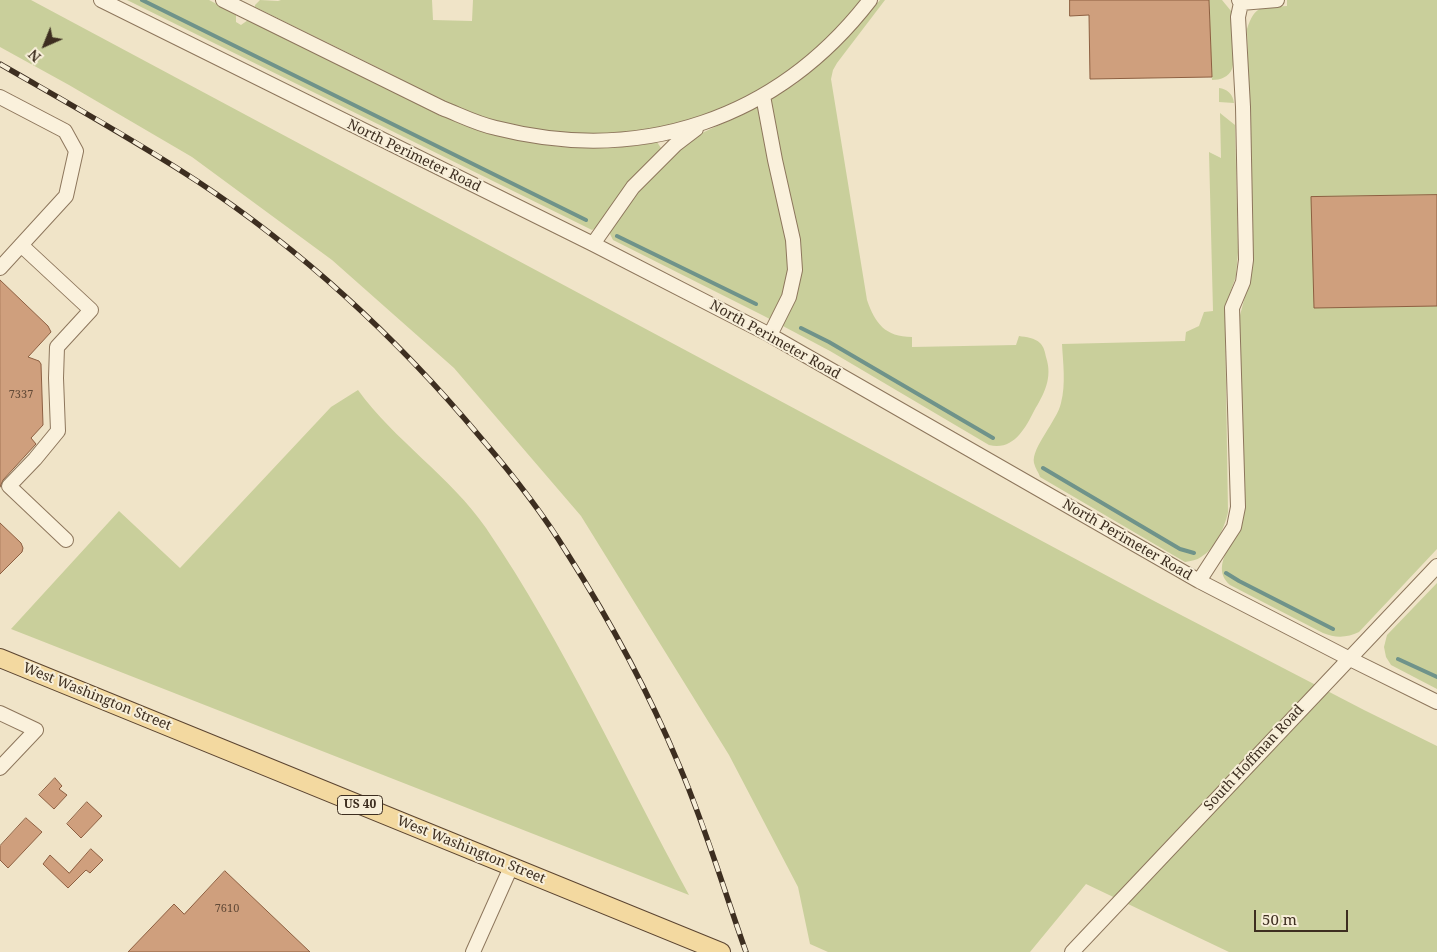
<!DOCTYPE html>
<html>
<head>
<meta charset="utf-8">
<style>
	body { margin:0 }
	#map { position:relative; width:1437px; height:952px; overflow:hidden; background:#f0e4c8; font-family:"Noto Serif",serif }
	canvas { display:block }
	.north { position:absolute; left:20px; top:20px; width:50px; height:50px; -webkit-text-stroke:4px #f7eed8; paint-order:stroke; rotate:224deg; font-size:14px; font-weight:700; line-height:20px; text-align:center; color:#3d2e20 }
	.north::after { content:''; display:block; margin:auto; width:18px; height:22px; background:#3d2e20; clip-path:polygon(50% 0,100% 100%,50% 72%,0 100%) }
	.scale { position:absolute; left:1254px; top:910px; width:94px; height:22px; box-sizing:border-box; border:2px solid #3d2e20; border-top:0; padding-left:6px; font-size:15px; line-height:18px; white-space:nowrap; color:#3d2e20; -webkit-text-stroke:4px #f7eed8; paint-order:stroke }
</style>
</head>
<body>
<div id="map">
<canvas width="1437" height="952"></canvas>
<div class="north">N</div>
<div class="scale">50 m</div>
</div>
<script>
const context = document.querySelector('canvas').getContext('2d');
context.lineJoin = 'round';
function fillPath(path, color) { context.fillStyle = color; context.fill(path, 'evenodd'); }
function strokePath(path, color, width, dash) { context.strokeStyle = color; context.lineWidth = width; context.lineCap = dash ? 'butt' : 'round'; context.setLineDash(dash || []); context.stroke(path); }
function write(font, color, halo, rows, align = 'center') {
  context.font = font + ' "Noto Serif",serif'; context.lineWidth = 4; context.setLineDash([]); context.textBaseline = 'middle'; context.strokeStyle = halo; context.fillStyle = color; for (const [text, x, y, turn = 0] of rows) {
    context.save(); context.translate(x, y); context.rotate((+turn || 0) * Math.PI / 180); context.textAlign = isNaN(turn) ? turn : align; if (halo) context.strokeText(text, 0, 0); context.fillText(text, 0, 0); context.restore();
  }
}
const green = new Path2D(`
	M 0,0 L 31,0 L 1156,602 L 1364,710 L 1437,746 L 1437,952 L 1229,952 L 1086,884 L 1030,952 L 828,952 L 810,944 L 798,887 L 729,755 L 581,516 L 454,368 L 332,260 L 192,157 L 69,85 L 0,47 Z
	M 127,0 L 209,0 L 236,14 L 236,22 L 241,25 L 248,20 L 472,128 C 532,147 595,155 657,142 L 661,148 L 661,151 L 597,227 L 592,230 Z
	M 260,0 L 278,1 L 281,0 L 432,0 L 433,20 L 472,21 L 473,0 L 862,0 C 841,24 820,47 795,67 C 787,73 778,78 770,83 C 680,139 569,149 469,112 C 442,101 416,87 391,74 C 346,52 300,29 255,7 L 255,5 Z
	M 880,0 L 885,0 L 837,63 L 833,70 L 831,79 L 867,300 C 875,323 885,337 912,337 L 912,347 L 1016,345 L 1019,336 C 1026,337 1035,338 1040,343 C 1044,347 1045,352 1046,357 C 1053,378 1044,394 1034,411 C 1025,429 1013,451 989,445 L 830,351 L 764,316 L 613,240 L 610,234 L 610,225 L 629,201 L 678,149 L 702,133 L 762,105 L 797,83 L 842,44 Z
	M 1209,0 L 1222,0 L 1231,11 L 1232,15 C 1233,27 1236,59 1232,69 C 1229,77 1220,80 1212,80 Z
	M 1287,0 L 1437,0 L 1437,549 L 1359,632 C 1347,638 1335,638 1323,633 L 1230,585 C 1216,573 1223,558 1230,544 L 1239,319 L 1253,266 L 1247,29 C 1255,4 1263,7 1287,6 Z
	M 1219,88 C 1227,89 1233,94 1234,103 L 1219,102 Z
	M 1220,113 L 1235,125 L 1238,252 L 1236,276 L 1228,299 L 1225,320 L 1228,512 C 1225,527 1215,549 1201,557 C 1197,560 1191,561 1185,562 L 1040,477 C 1039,473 1035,468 1034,463 C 1031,448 1057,421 1061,403 C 1066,384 1063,363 1062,344 L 1185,341 L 1186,332 L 1199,326 L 1204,312 L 1213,311 L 1209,152 L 1221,158 Z
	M 358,390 C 395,441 450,476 486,528 C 565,644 622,773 689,895 L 11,629 L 119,511 L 180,568 L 331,407 Z
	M 1437,583 L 1437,689 L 1391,665 L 1386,657 L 1384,647 L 1387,635 Z`);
const stream = new Path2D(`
	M 142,0 L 586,220
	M 617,236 L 756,304
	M 801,328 L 829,342 L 993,438
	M 1043,468 L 1180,549 L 1194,553
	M 1226,573 L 1239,581 L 1333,629
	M 1398,659 L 1437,677`);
const building = new Path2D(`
	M 1070,0 L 1209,0 L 1212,77 L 1090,79 L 1089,15 L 1070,16 Z
	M 1437,195 L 1437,306 L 1314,308 L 1311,197 Z
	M 0,280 L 48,326 L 51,332 L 28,357 L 39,361 L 41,364 L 43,425 L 31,438 L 36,444 L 3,480 L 0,487 Z
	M 0,523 L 21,543 L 23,548 L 22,552 L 0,574 Z
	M 55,778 L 62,786 L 59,789 L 67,795 L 54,809 L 39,795 Z
	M 87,802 L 102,816 L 81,838 L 67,824 Z
	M 26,818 L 42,832 L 8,868 L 0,860 L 0,846 Z
	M 91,849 L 103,860 L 90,873 L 86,870 L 68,888 L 43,864 L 50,855 L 69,873 Z
	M 225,871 L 310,952 L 128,952 L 174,904 L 184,914 Z`);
const minor = new Path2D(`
	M 101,0 L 593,244 L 770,335 L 1199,581 L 1348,658 L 1437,702
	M 223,0 L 442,108 C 460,115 477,124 496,128 C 642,165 778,119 870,0
	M 1241,3 L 1277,0
	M 763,96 L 775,160 L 793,240 L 795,270 L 789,297 L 770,335
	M 0,97 L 65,131 L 76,151 L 66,196 L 0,268
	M 593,244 L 633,187 L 675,145 L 696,129
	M 21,245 L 91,310 L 57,347 L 56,378 L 58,431 L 35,459 L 9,486 L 66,540
	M 1199,581 L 1234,527 L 1238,507 L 1232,308 L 1243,282 L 1246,260 L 1243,107 L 1238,17 L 1241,3 L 1239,0
	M 0,713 L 36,730 L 0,768
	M 473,952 L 511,867
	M 1072,952 L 1437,566`);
const major = new Path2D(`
	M 0,658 L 721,952`);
const rail = new Path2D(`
	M 0,64 C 66,102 133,139 197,181 C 303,251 399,340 481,438 C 512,474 542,512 567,553 C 609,619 649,693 679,765 C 705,826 724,890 746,952`);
const numberNames = [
	["7337",21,395],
	["7610",227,909]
];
const shields = [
	[360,805,45]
];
const shieldNames = [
	["US 40",360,805]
];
const streetNames = [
	["North Perimeter Road",414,156,26],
	["North Perimeter Road",775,340,29],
	["North Perimeter Road",1127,540,30],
	["West Washington Street",97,697,22],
	["South Hoffman Road",1254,758,-47],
	["West Washington Street",471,850,22]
];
fillPath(green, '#c9cf9b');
strokePath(stream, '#6f938a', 4);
fillPath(building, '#cf9f7d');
strokePath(building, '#8d5f41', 1);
strokePath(minor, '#8d765c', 16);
strokePath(major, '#5b4430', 20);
strokePath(minor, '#faf1dc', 14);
strokePath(major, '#f3d9a0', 18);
strokePath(rail, '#3d2e20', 5.5);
strokePath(rail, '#f7eed8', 4, [11]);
write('11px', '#624a37', null, numberNames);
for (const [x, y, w] of shields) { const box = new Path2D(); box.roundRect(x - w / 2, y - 9.5, w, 19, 4); context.fillStyle = '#f7eed8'; context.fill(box); strokePath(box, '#3d2e20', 1); }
write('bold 12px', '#3d2e20', null, shieldNames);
write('14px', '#3d2e20', '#f7eed8', streetNames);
</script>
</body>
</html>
